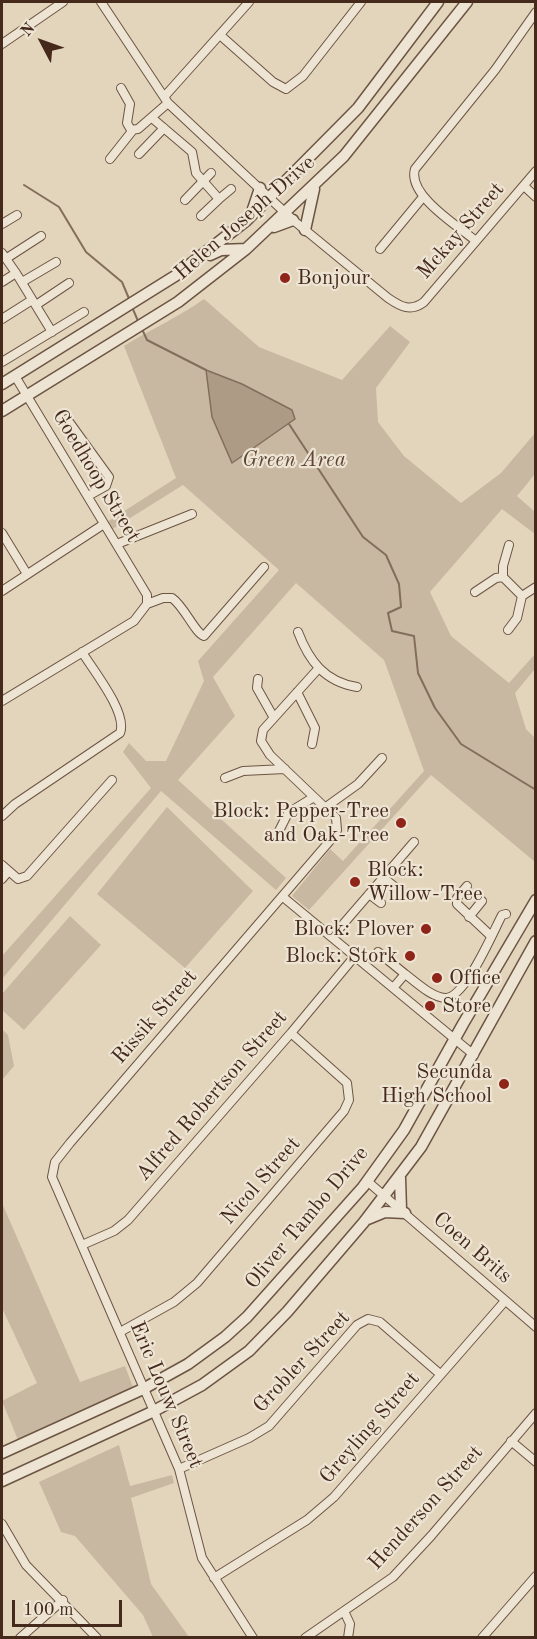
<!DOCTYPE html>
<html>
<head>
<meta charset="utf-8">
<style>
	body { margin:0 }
	#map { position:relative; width:537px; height:1639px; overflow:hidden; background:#e3d5bc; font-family:"Old Standard TT",serif }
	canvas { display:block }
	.frame { position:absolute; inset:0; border:3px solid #45291b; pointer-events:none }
	.north { position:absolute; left:12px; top:12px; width:60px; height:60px; -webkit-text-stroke:4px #ede4d3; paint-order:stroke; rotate:311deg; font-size:16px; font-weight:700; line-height:24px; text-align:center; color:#45291b }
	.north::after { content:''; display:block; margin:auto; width:21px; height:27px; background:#45291b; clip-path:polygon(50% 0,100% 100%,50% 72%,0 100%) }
	.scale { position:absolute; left:12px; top:1600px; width:110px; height:27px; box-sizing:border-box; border:3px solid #45291b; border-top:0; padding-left:8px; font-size:18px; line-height:21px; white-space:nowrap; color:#45291b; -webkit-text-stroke:4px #ede4d3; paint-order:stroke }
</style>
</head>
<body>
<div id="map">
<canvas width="537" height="1639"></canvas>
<div class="frame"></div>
<div class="north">N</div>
<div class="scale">100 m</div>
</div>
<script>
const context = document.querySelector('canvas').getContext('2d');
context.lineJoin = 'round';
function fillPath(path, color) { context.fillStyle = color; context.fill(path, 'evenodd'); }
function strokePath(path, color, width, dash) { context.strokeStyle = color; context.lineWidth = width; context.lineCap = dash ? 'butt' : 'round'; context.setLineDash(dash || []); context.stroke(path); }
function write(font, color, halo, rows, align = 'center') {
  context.font = font + ' "Old Standard TT",serif'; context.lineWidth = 4.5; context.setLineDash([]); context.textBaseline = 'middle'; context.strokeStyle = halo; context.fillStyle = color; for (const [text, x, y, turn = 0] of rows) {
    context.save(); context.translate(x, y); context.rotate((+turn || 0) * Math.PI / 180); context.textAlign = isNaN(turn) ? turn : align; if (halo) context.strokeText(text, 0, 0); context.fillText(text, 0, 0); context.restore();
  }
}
const green = new Path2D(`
	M 204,299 L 259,347 L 342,380 L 390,326 L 410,342 L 376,388 L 378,422 L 404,456 L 461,503 L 501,473 L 535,433 L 535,474 L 517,496 L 535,512 L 535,534 L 502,509 L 430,592 L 451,636 L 509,683 L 535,654 L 535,669 L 515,693 L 526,729 L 535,738 L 535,862 L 431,775 L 309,910 L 292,896 L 330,849 L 343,861 L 424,771 L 384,660 L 296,583 L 213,677 L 235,716 L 178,780 L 286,878 L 276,890 L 161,791 L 2,979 L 2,956 L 151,788 L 123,752 L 129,743 L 146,761 L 166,761 L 204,681 L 198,661 L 279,570 L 183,485 L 111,530 L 107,522 L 176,478 L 124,346 C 151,329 179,317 204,299 Z
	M 167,807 L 253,891 L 185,968 L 97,894 Z
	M 70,916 L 101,945 L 24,1030 L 2,1010 L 2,994 Z
	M 2,1029 L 8,1035 L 14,1066 L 2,1080 Z
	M 2,1203 L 80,1382 L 125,1366 L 134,1390 L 18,1440 L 2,1401 L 37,1383 L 2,1308 Z
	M 119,1445 L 130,1486 L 172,1475 L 174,1483 L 131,1498 L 151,1584 L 189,1637 L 153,1637 L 143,1615 L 75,1536 L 61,1532 L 39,1482 Z`);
const water = new Path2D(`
	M 206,370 L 242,384 L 292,410 L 295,419 L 232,463 L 212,417 Z`);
const stream = new Path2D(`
	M 24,185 L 59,207 L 86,252 L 122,282 L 130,301
	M 132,307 L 138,321
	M 142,329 L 147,340 L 206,370
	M 289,424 L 363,537 L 386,555 L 399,584 L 401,607 L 388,613 L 392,631 L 414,636 L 418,673 L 435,708 L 461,744 L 536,790`);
const minor = new Path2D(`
	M 101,2 L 168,103 L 293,220 L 388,298 C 401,307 411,312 424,302 L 536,171
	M 220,35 L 273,82 L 286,89 L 303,76 L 361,2
	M 2,44 L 63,2
	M 121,88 L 130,104 L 127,123 L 131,130 L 138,129 L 168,103
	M 164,97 L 249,2
	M 152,118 L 192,152 L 196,173 L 219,199 L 201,216
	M 139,154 L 164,128
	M 110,159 L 133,130
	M 524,186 L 536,197
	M 219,199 L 231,189
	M 185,200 L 211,173
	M 2,224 L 17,215
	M 476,241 C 458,226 407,195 415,169 L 495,70 L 536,12
	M 380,249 L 423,197
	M 2,253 L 16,273
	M 7,258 L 41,236
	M 2,282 L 16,273 L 52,332
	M 22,282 L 56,262
	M 36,305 L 69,283
	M 2,319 L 32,300
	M 2,362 L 84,312
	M 67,419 L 109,477 L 106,486 L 88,496
	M 2,533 L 27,574
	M 117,544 L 192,514
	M 503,577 L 503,566 L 509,545
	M 2,591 L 104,524
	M 475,592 L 496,578 L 503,577 L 522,596
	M 147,604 L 163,598 L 172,598 C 184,606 195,633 204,636 L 264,567
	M 508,630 L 517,618 L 522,596 L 536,587
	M 298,632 C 309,661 325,682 357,687
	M 258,679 L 257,688 L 274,718
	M 297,692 L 315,728 L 312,744
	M 2,701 L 134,621 L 147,604 L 147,595 L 15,376
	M 225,778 L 243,771 L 285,769
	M 326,807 L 358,784 L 382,758
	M 2,816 L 15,804 L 120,733 C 128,713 93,670 82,652
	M 279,831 L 288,813 L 314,797
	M 2,865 L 18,879 L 27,876 L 112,780
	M 384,878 L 395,887
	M 2,879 L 8,872
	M 467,886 L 457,898 L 457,904 L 491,936
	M 369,894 L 381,903
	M 283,897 L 474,1055
	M 469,917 L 482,901
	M 332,937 L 414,842
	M 378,952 L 405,974
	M 393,988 L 405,974 C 416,982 431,997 445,998 C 465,999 493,932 502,915 L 506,914
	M 367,1181 L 536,1327
	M 82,1245 L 114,1231 L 128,1220 L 291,1033 L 355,956
	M 120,1332 L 174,1302 L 197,1283 L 344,1111 L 349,1100 L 347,1083 L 291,1033
	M 511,1441 L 536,1462
	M 179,1469 L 249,1438 L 269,1426 L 357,1325 L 368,1319 L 380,1322 L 440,1374
	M 2,1524 L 26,1565 L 97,1638
	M 214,1578 L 307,1520 L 334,1497 L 505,1301
	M 344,1611 L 350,1624 L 348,1638
	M 20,1638 L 63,1600
	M 253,1638 L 202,1558 L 179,1469 L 52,1177 L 55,1162 L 70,1143 L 334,836 L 337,830 L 336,818 L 270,755 L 261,741 L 263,730 L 318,669
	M 305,1638 L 393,1577 L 431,1536 L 536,1413
	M 482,1638 L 536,1576`);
const tertiary = new Path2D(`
	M 252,212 L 260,188
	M 274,227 L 293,220
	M 305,230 L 314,189
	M 210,255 L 221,250 L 246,249
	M 2,384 L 175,276 L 247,220 L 358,108 L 438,2
	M 2,411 L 178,302 L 246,249 L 344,156 L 467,2
	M 400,1178 L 401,1210
	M 368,1219 L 385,1212 L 405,1213
	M 2,1453 L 143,1389 L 188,1364 L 225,1337 L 247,1317 L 363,1187 L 404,1130 L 463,1024 L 536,900
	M 2,1481 L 152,1412 L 202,1385 L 249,1351 L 287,1312 L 364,1222 L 421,1147 L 536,941`);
const markers = [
	[285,278,6,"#8f2418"],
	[401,823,6,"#8f2418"],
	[355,882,6,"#8f2418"],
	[426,929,6,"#8f2418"],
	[410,956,6,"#8f2418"],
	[437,978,6,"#8f2418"],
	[430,1006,6,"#8f2418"],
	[504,1084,6,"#8f2418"]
];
const streetNames = [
	["Helen Joseph Drive",245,218,-41],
	["Mckay Street",461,231,-49],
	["Goedhoop Street",96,476,59],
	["Rissik Street",155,1017,-49],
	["Alfred Robertson Street",212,1096,-49],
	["Nicol Street",261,1181,-49],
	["Oliver Tambo Drive",307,1218,-50],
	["Coen Brits",472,1248,41],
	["Grobler Street",302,1362,-47],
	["Eric Louw Street",166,1395,67],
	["Greyling Street",370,1428,-49],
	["Henderson Street",426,1508,-48]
];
const poiNames = [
	["Bonjour",297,278],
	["Block: Pepper-Tree",389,811,"right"],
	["and Oak-Tree",389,835,"right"],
	["Block:",367,870],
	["Willow-Tree",367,894],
	["Block: Plover",414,929,"right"],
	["Block: Stork",398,956,"right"],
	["Office",449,978],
	["Store",442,1006],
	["Secunda",492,1072,"right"],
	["High School",492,1096,"right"]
];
const parkNames = [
	["Green Area",294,460]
];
fillPath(green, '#c8b8a1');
fillPath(water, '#ad9b85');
strokePath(water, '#836d5b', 1.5);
strokePath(stream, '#836d5b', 2);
strokePath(minor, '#6c5443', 10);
strokePath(tertiary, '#6c5443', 13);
strokePath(minor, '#ede4d3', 8);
strokePath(tertiary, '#ede4d3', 10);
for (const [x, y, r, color] of markers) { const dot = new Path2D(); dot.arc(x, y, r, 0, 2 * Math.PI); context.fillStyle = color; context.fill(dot); strokePath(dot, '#ede4d3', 2); }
write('21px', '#45291b', '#ede4d3', streetNames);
write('21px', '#45291b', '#ede4d3', poiNames, 'left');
write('italic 21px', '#5f4636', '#ede4d3', parkNames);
</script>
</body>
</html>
